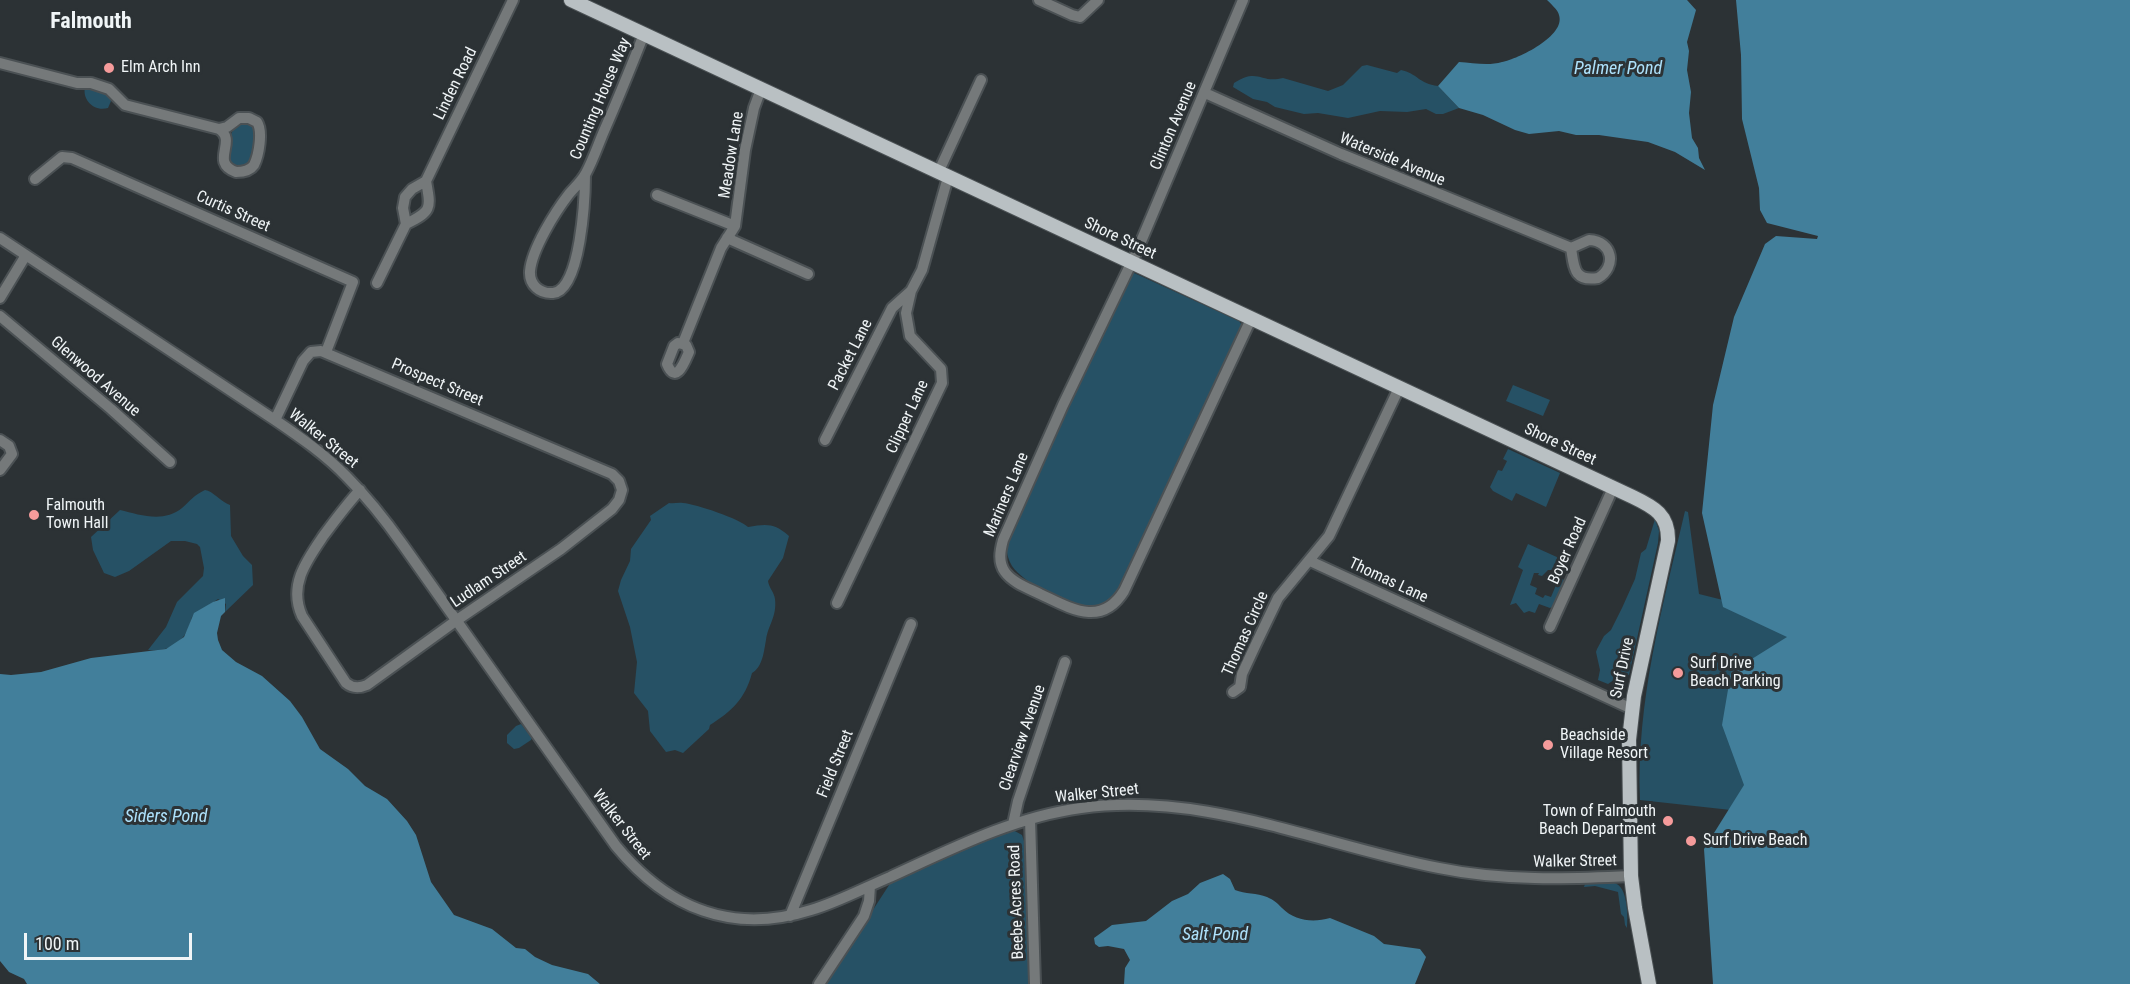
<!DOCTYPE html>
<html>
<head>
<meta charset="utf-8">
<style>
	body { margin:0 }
	#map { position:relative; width:2130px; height:984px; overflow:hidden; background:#2c3235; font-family:"Roboto Condensed",sans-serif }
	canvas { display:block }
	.scale { position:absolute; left:24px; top:933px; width:168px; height:27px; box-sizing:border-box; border:3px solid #f0f5f7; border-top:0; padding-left:8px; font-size:18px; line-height:21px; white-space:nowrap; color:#f0f5f7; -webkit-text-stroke:4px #2c3235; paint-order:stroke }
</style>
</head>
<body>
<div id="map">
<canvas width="2130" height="984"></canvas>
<div class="scale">100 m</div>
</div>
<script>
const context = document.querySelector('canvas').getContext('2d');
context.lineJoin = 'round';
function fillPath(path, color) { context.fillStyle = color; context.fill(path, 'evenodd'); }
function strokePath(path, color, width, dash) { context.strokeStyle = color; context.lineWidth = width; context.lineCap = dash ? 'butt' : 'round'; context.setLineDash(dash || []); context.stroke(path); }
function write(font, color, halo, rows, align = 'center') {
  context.font = font + ' "Roboto Condensed",sans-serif'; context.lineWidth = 6; context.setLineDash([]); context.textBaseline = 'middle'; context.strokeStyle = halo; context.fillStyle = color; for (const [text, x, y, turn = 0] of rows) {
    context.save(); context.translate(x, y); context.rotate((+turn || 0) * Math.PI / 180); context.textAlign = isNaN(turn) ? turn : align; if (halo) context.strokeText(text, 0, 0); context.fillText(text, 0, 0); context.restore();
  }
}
const green = new Path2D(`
	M 1367,65 L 1397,73 L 1401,70 C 1417,73 1419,84 1438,86 L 1459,108 L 1443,114 L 1436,114 L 1426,109 L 1407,112 L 1380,111 L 1348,118 L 1318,113 L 1304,114 L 1275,107 L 1267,102 L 1253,99 L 1233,87 L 1234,83 C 1258,67 1261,84 1283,78 L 1328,91 L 1343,85 L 1362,66 Z
	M 88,86 L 109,94 L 111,101 L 108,108 C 94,112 82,100 85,87 Z
	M 238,122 L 252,123 L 258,132 C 254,149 255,174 231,163 C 224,151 230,132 238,122 Z
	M 1132,272 L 1239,321 L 1242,325 L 1124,580 C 1118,590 1112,599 1102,604 C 1079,613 1025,585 1012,566 C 1008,559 1006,552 1007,544 L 1058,429 Z
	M 1513,385 L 1550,400 L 1543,416 L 1506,401 Z
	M 1508,449 L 1560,473 L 1546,507 L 1516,493 L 1512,501 L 1493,491 L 1490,487 L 1498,470 L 1502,471 L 1507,461 L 1503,459 Z
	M 205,490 C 213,491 221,502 230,505 L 231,536 L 243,556 L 252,565 L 253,585 L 225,612 L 226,604 L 218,599 L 192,617 C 186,640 174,652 148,650 L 166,627 L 177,602 L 203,576 L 204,568 L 200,547 L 197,544 L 185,541 L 171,541 L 129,571 L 115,577 L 104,573 L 93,550 L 91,537 L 120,510 C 140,515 164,523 182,508 C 190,501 194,495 205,490 Z
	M 669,503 C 674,504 678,502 683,503 C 696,504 740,519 748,527 C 767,524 774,523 789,536 L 783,558 L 768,581 C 769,588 774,592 775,599 C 777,617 768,625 766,640 C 764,650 763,667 752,673 C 745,699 732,711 710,725 L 709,729 L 683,753 L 675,750 L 666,752 L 650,731 L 648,711 L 634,693 L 637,662 L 630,627 L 618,591 L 621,580 L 630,561 L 631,549 L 651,520 L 650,516 Z
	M 1685,511 L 1688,512 L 1699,594 L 1807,621 L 1749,812 L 1640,800 C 1636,702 1663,605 1685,511 Z
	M 1655,519 L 1659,531 L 1658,543 L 1629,675 L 1618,677 L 1608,684 L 1598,680 L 1600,670 L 1596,652 L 1597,649 L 1604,636 L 1611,630 L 1622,608 L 1635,579 L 1641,553 L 1646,549 Z
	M 1528,544 L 1559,558 L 1562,563 L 1559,570 L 1548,570 L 1542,576 L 1538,575 L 1539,573 L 1534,573 L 1530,585 L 1537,588 L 1535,594 L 1543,598 L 1545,595 L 1551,597 L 1559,578 L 1567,581 L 1554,606 L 1550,608 L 1539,604 L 1535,613 L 1529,611 L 1524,613 L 1516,603 L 1510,605 L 1523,570 L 1518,567 Z
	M 521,724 L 532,738 L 531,740 L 519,748 L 514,749 L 507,743 L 507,735 L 516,726 Z
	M 1013,830 L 1022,835 L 1026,847 L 1030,984 L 825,984 L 891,882 L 939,859 Z
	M 1589,883 C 1597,883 1606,881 1614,883 C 1628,886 1628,916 1627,928 L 1625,925 L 1624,917 L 1621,914 L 1618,892 L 1595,886 L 1584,887 L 1585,884 Z`);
const water = new Path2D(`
	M 1547,0 L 1687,0 L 1696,10 L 1687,42 L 1689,51 L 1687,70 L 1691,92 L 1689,113 L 1692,138 L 1698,148 L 1699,158 L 1705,170 L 1675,152 L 1648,142 L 1599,135 L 1576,135 L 1559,131 L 1529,134 L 1515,130 L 1483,115 L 1459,108 L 1438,86 L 1459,62 C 1473,63 1489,66 1502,62 C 1518,59 1566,36 1559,15 C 1558,10 1551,4 1547,0 Z
	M 1736,0 L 2130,0 L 2130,984 L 1713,984 L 1704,849 L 1744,785 L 1722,725 L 1731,672 L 1787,637 L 1723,607 L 1702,513 L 1713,405 L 1734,317 L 1765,244 L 1776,236 L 1817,239 L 1818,236 L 1767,223 L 1760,210 L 1759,188 L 1742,119 L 1741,55 Z
	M 225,598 L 225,612 L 221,616 L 217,633 L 218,640 L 222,650 L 236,662 L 262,676 L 290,701 L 302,717 L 320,749 L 348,769 L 365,786 L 387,799 L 407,821 L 416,835 L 431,882 L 454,915 L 492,929 L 516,948 L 525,949 L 535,957 L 552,965 L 588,974 L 600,984 L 27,984 L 24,979 L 9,972 L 0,961 L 0,674 L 11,675 L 41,672 L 91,658 L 166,649 L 184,637 L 194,613 L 213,602 Z
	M 1223,874 L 1230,879 L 1235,890 C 1245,894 1257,893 1267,897 C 1274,900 1277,903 1282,908 C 1295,921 1313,923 1330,918 L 1374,936 L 1384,944 L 1420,949 L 1426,957 L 1415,984 L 1124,984 L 1125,968 L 1130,960 L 1124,949 L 1108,946 L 1099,947 L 1095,944 L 1094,938 L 1112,925 L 1146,921 L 1172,901 L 1188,894 L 1200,883 Z`);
const minor = new Path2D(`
	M 1039,0 L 1072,15 L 1080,17 L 1098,0
	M 1243,0 L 1137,251 L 1063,405 L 1003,540 C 1000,551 998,562 1005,572 C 1013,583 1028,588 1040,594 C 1070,608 1101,628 1124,591 L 1251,319
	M 0,63 L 77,83 L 91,83 L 109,89 L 125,105 L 219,129 C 238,141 209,162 236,172 C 243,172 250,171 254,165 C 259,155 263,131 257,122 L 249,118 L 239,118 L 227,127 L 219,129
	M 1205,93 L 1341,154 L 1571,248
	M 938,173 L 981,80
	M 585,175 C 585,196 581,291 553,293 C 540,294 529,285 530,271 C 532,249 555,212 569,194 C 575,187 582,181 586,173 C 593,160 598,145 604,131 C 618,99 631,67 644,34
	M 35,179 L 62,157 L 72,158 L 353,282 L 326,352
	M 657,195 L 735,226
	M 406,224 C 432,211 431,209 426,181
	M 0,238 L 275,420 C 300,437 326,455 347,477 C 368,498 386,521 403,545 L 616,846 C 667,908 732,935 811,910 C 838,902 864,888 890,877 C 951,849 1014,817 1081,808 C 1204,791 1320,845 1439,868 C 1502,881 1567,879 1631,876
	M 727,238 L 808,274
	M 1589,240 C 1613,241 1617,267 1598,278 C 1573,282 1574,266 1571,248 Z
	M 377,283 L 406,224 L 403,208 L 405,197 L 412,189 L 426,181 L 513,0
	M 0,298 L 26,255
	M 0,316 L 111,409 L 170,462
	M 678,343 L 686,345 L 689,352 C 685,361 676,386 667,364 L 674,346 Z
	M 683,343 L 721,248 L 735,226 L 745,150 L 754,108 L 761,89
	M 275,420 L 303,361 L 311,352 L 321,351 L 612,474 L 619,481 L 622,490 L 619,500 L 612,509 L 561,549 L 457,620 L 367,685 C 360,688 352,688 346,683 L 302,616 C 288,585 307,560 324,535 C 336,519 347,504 360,490
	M 0,440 L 9,446 L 12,454 L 0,470
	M 825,440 L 892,308 L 911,291
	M 1310,561 L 1632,709
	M 837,603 L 942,383 L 941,369 L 910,336 L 906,313 L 911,291 L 922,270 L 948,177
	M 1550,627 L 1613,488
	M 1233,692 L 1240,687 L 1242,674 L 1255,646 L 1278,598 L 1329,536 L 1399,388
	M 1030,819 L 1035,984
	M 1013,824 L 1018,801 L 1065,662
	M 790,916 L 911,624
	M 819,984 L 864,916 L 869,901 L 870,886`);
const major = new Path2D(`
	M 571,0 L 1633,497 C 1654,507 1669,515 1668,541 L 1634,696 L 1629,740 L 1631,876 L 1635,908 L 1649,984`);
const markers = [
	[109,68,6,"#f59b9b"],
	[34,515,6,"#f59b9b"],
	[1678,673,6,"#f59b9b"],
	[1548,745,6,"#f59b9b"],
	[1668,821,6,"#f59b9b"],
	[1691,841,6,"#f59b9b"]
];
const poiNames = [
	["Elm Arch Inn",121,68],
	["Falmouth",46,506],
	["Town Hall",46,524],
	["Surf Drive",1690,664],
	["Beach Parking",1690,682],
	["Beachside",1560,736],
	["Village Resort",1560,754],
	["Town of Falmouth",1656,812,"right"],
	["Beach Department",1656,830,"right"],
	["Surf Drive Beach",1703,841]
];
const streetNames = [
	["Linden Road",456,84,-64],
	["Counting House Way",601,99,-67],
	["Clinton Avenue",1174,126,-67],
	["Meadow Lane",732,155,-81],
	["Waterside Avenue",1392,160,23],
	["Curtis Street",233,212,24],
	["Shore Street",1120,239,25],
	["Packet Lane",851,355,-63],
	["Glenwood Avenue",95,377,41],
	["Prospect Street",437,383,23],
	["Clipper Lane",908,417,-65],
	["Walker Street",323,439,39],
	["Shore Street",1560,445,25],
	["Mariners Lane",1007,495,-67],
	["Boyer Road",1568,551,-66],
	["Ludlam Street",489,580,-34],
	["Thomas Lane",1388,581,25],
	["Thomas Circle",1246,634,-66],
	["Surf Drive",1623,668,-78],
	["Clearview Avenue",1023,738,-71],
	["Field Street",836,764,-68],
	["Walker Street",1097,794,-6],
	["Walker Street",621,825,52],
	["Walker Street",1575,862,-1],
	["Beebe Acres Road",1017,902,-92]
];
const waterNames = [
	["Palmer Pond",1618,69],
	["Siders Pond",166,817],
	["Salt Pond",1215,935]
];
const districtNames = [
	["Falmouth",91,22]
];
fillPath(green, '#265165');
fillPath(water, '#427f9b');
strokePath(minor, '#4b5154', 14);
strokePath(major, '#4b5154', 16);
strokePath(minor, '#75797a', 10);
strokePath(major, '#b9c0c3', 14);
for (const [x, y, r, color] of markers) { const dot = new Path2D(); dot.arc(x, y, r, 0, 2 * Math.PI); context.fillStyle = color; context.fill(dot); strokePath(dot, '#2c3235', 2); }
write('16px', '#f0f5f7', '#2c3235', poiNames, 'left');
write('16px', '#f0f5f7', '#2c3235', streetNames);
write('italic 18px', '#aee2fc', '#2c3235', waterNames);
write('bold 22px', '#f0f5f7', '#2c3235', districtNames);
</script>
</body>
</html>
